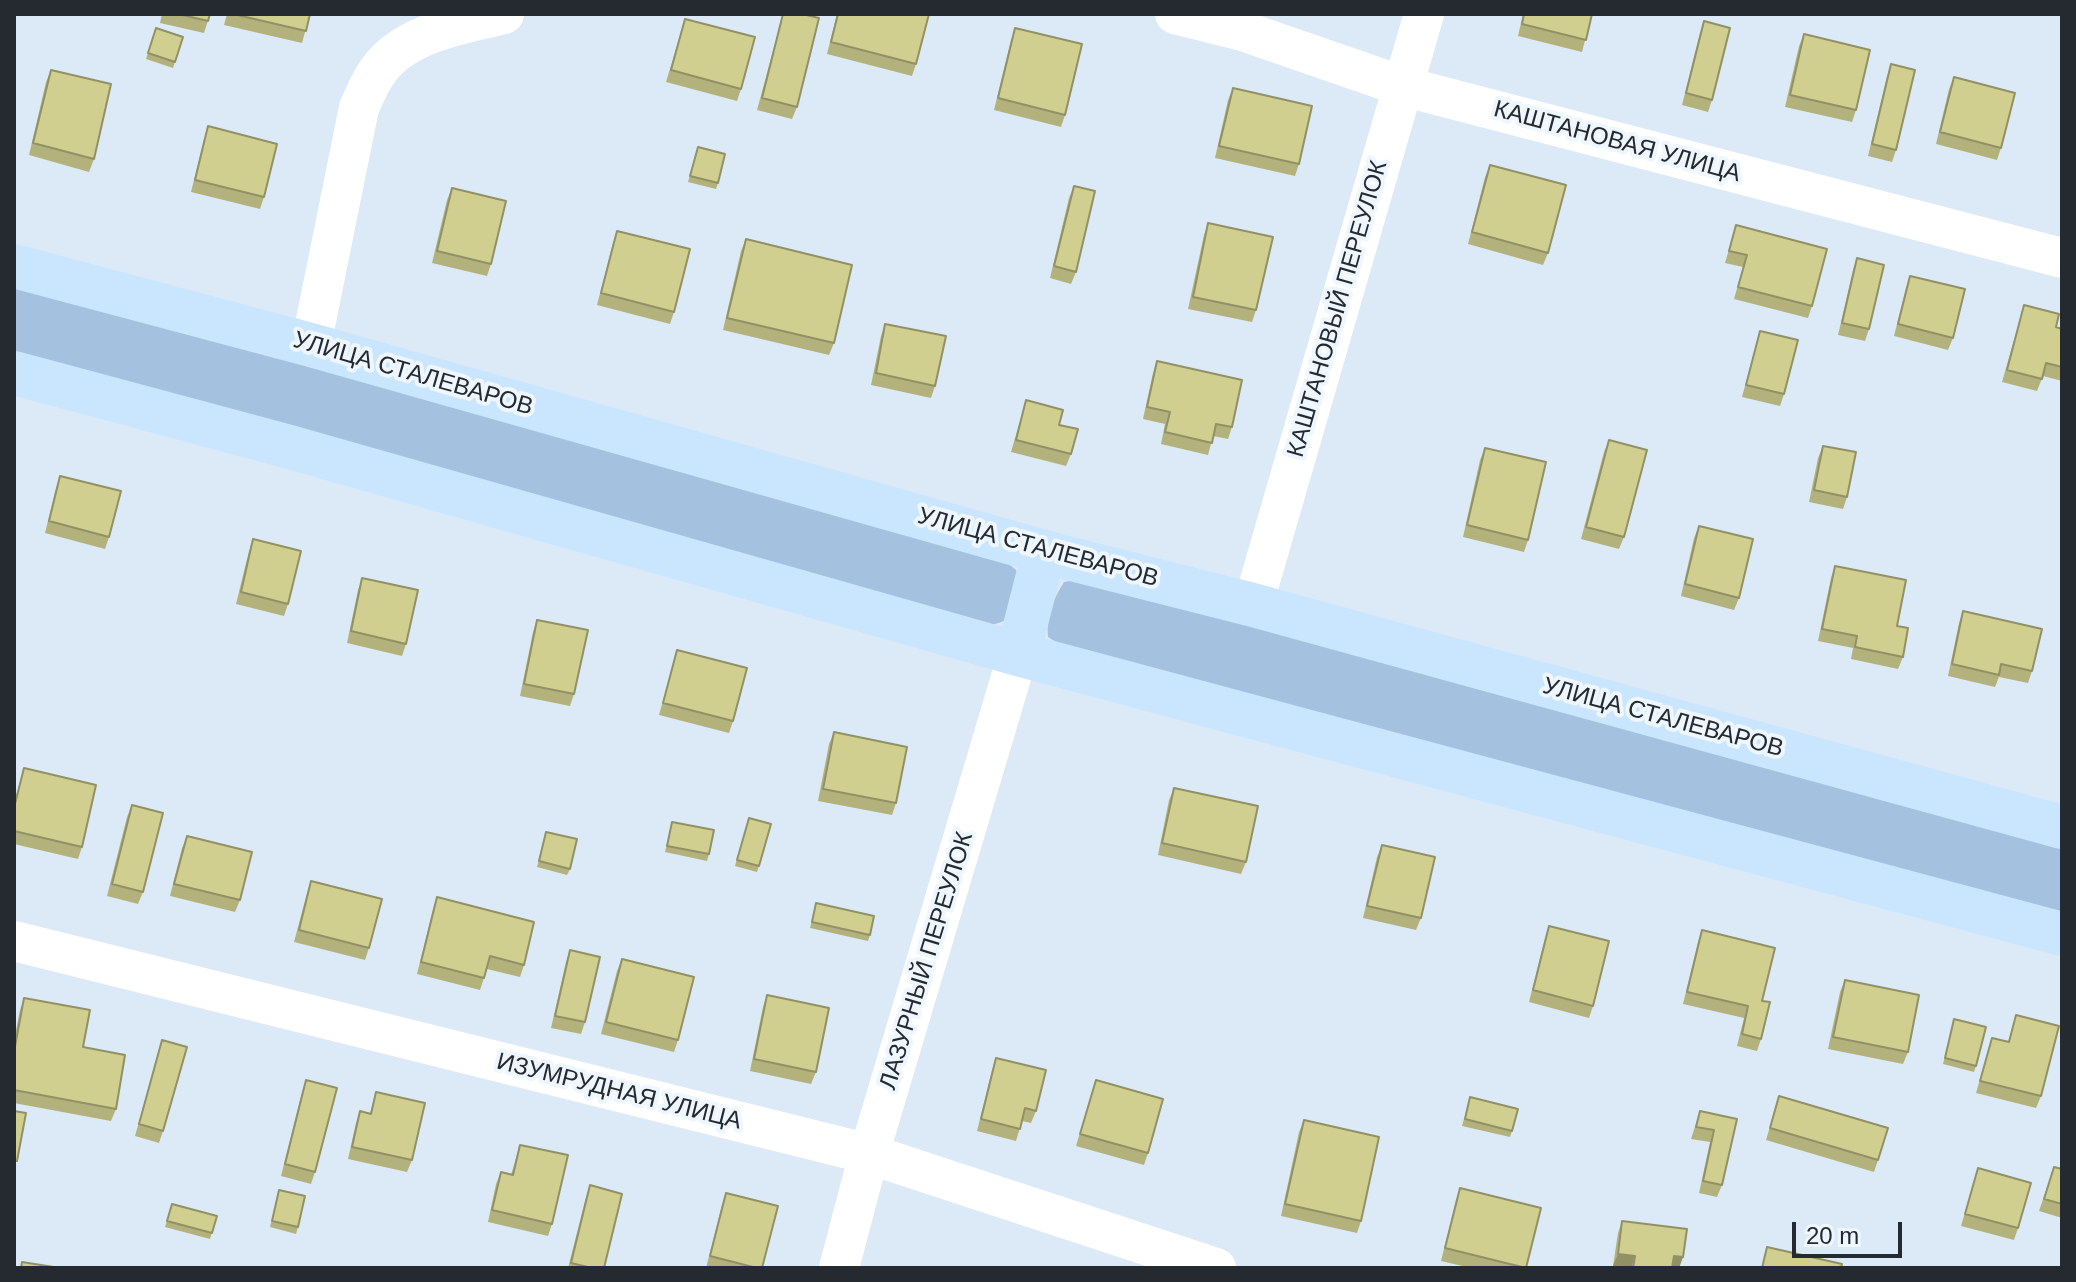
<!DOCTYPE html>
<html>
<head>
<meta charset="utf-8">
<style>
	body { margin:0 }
	#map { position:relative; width:2076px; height:1282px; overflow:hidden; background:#dceaf8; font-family:Helvetica,sans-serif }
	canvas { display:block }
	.frame { position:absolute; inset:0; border:16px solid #252a30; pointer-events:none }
	.scale { position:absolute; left:1792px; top:1222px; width:110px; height:36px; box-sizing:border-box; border:4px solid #252a30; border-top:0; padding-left:10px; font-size:24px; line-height:28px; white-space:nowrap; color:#252a30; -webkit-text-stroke:6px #eef7ff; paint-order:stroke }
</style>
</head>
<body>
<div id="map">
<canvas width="2076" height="1282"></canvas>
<div class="frame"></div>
<div class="scale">20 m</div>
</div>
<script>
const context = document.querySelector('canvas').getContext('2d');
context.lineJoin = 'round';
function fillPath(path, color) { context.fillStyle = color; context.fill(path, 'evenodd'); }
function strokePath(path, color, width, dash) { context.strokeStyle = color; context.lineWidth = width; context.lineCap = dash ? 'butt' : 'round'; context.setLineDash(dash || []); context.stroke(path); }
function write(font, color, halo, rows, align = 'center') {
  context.font = font + ' Helvetica,sans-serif'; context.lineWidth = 8; context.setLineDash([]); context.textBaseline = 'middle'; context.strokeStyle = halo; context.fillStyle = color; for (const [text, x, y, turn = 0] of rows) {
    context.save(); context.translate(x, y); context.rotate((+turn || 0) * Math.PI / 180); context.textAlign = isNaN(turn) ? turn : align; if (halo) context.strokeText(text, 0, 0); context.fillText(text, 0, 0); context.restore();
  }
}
const green = new Path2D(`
	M 14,282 L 1003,559 L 1016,570 L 1022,580 C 1014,612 1018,622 982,626 L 14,356 Z
	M 1081,579 L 2062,849 L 2062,920 L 1062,646 L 1048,637 C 1046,617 1053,599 1064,582 Z`);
const street = new Path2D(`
	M 1175,14 L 1243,31 L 1402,86 L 2062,258
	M 311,345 L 359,108 C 364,97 369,84 376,74 C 402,33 460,25 504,14
	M 1253,605 L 1424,14
	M 14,941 L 869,1154 L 1216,1268
	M 839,1268 L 869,1154 L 1018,654`);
const secondary = new Path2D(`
	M 14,266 L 311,345 L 1044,552 L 1253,605 L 2062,827
	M 14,373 L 286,446 L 1018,654 L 2062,934
	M 1018,654 L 1044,552`);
const wall = new Path2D(`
	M 162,14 L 210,14 L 204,33 L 160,23 Z
	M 227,14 L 310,14 L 302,43 L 224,25 Z
	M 783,14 L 797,107 L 792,119 L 757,110 Z
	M 837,14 L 929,14 L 916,64 L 912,76 L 827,54 Z
	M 1523,14 L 1592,14 L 1582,52 L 1518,36 Z
	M 685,19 L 741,89 L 737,101 L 666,82 Z
	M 1704,21 L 1712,100 L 1708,112 L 1682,105 L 1700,33 Z
	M 156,28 L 183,37 L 173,68 L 146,59 Z
	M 1015,28 L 1065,115 L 1061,127 L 994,110 L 1011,40 Z
	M 1804,34 L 1856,110 L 1852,122 L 1785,107 L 1799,46 Z
	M 1891,64 L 1896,150 L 1892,162 L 1868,156 L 1887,76 Z
	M 51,70 L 94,159 L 89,172 L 29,155 L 46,82 Z
	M 1954,77 L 2001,148 L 1997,160 L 1936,144 L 1949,89 Z
	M 1233,88 L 1299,164 L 1295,176 L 1215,158 L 1228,100 Z
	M 208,126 L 264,197 L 260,209 L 191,192 L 204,139 Z
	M 698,147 L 718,183 L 716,189 L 688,182 Z
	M 1490,165 L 1548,253 L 1543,265 L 1468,244 L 1485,177 Z
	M 1074,186 L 1076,272 L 1071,284 L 1050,278 L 1069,198 Z
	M 452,188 L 491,264 L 487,276 L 432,263 L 447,200 Z
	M 1208,223 L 1256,310 L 1252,322 L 1188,309 L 1204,235 Z
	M 1736,225 L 1812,306 L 1808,318 L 1734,299 L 1743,267 L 1725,263 Z
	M 617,231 L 674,312 L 670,324 L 597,305 L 613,243 Z
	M 746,239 L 834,343 L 829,355 L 723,330 L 741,251 Z
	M 1857,258 L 1869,329 L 1865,341 L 1838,335 L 1853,270 Z
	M 1910,276 L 1953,338 L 1948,350 L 1894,336 L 1906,288 Z
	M 2024,305 L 2056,327 L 2062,329 L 2062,381 L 2043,376 L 2037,391 L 2002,382 Z
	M 885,324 L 935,386 L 931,398 L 871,385 L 881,336 Z
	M 1760,331 L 1784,394 L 1780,406 L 1742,397 Z
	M 1157,361 L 1232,427 L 1228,439 L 1213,436 L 1208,455 L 1161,444 L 1165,424 L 1143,419 L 1153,373 Z
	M 1026,400 L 1059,425 L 1071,454 L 1066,466 L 1011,452 Z
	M 1609,440 L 1624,537 L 1619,549 L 1581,539 L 1604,452 Z
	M 1823,446 L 1847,497 L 1843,509 L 1809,502 L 1818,458 Z
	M 1485,448 L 1528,540 L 1524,552 L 1463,537 L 1480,460 Z
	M 60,476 L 109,537 L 105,549 L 45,533 L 56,488 Z
	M 1699,526 L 1739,598 L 1734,610 L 1681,596 L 1694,538 Z
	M 253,539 L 288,604 L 284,616 L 236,604 L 249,551 Z
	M 1835,566 L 1897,626 L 1903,657 L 1898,669 L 1851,659 L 1853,648 L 1818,641 L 1831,578 Z
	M 362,578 L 406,644 L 402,656 L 347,643 L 358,590 Z
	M 1963,611 L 2032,671 L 2028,683 L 1999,677 L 1995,687 L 1948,676 L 1959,623 Z
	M 537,620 L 574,694 L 570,706 L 520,696 L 533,632 Z
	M 677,650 L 733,721 L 729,733 L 659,715 Z
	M 834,732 L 896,803 L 892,815 L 818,801 L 829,744 Z
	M 24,768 L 82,847 L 78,859 L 14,844 L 14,802 Z
	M 1174,788 L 1246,862 L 1241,874 L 1158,855 L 1169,800 Z
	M 132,805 L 143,892 L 138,904 L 107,896 L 127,817 Z
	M 672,822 L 709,854 L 707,861 L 665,852 Z
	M 747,825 L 759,866 L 757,872 L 735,866 Z
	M 546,832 L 570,869 L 567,875 L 537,867 Z
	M 187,836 L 240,900 L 235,912 L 170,896 L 182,848 Z
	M 1382,845 L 1421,918 L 1416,930 L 1363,918 L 1377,857 Z
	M 311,881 L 369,948 L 365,960 L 294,942 L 307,893 Z
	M 437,897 L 524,965 L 520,977 L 487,969 L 480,990 L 417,974 L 433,909 Z
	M 816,903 L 870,935 L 868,941 L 810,928 Z
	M 1549,926 L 1593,1006 L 1589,1018 L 1529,1002 L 1545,938 Z
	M 1702,930 L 1762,1001 L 1761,1039 L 1757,1051 L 1737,1046 L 1744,1018 L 1683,1004 L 1698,942 Z
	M 570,950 L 585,1022 L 581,1034 L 551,1028 L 566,962 Z
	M 622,959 L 678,1040 L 674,1052 L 601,1034 L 617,971 Z
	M 1845,980 L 1908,1052 L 1903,1064 L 1828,1049 L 1840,992 Z
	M 767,995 L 816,1072 L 811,1084 L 750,1071 L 763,1007 Z
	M 24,998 L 83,1047 L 116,1109 L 111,1121 L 14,1103 L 14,1040 L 20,1010 Z
	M 2016,1015 L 2041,1096 L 2036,1108 L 1976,1093 L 1992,1038 L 2008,1042 Z
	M 1954,1019 L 1976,1066 L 1974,1072 L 1943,1064 Z
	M 162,1040 L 163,1131 L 159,1143 L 135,1136 Z
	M 996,1058 L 1036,1111 L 1031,1123 L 1022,1121 L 1016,1141 L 977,1131 L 992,1070 Z
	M 306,1080 L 315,1172 L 311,1184 L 281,1176 L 302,1092 Z
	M 1096,1080 L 1148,1153 L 1144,1165 L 1076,1146 Z
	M 376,1092 L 412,1160 L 407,1172 L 348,1159 L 356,1123 L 360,1111 L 370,1113 Z
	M 1779,1096 L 1878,1160 L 1874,1172 L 1766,1140 Z
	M 1470,1097 L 1512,1131 L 1510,1137 L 1462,1126 Z
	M 1700,1111 L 1737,1119 L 1722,1185 L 1717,1197 L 1699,1193 L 1710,1142 L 1691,1139 Z
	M 1304,1120 L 1361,1221 L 1357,1233 L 1281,1216 L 1299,1132 Z
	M 520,1145 L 552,1224 L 548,1236 L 488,1222 L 496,1184 L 501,1172 L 511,1175 Z
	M 2054,1167 L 2062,1169 L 2062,1218 L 2039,1211 Z
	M 1978,1168 L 2018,1228 L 2014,1240 L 1961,1226 Z
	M 590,1185 L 604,1268 L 568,1268 L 586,1197 Z
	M 1460,1188 L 1526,1268 L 1471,1268 L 1441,1261 L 1456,1200 Z
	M 279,1190 L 298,1227 L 296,1234 L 270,1227 Z
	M 726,1193 L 762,1268 L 706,1268 L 722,1205 Z
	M 172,1204 L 217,1216 L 210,1239 L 165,1227 Z
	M 1622,1221 L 1683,1257 L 1679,1268 L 1629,1268 L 1613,1266 L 1618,1233 Z`);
const shadedWall = new Path2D(`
	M 1618,1254 L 1635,1256 L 1631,1268 L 1613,1266 Z
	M 1674,1256 L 1683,1257 L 1679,1268 L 1670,1268 Z`);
const building = new Path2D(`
	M 178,14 L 210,14 L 208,21 Z
	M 233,14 L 310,14 L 306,31 Z
	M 783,14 L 802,14 L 819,18 L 797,107 L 762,98 Z
	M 838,14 L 929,14 L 916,64 L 831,42 Z
	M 1524,14 L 1592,14 L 1586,40 L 1522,24 Z
	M 685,19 L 755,37 L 741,89 L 671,70 Z
	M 1704,21 L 1730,28 L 1712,100 L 1686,93 Z
	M 156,28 L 183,37 L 175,62 L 148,53 Z
	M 1015,28 L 1082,44 L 1065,115 L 998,98 Z
	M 1804,34 L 1870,50 L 1856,110 L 1790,95 Z
	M 1891,64 L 1915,70 L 1896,150 L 1872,144 Z
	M 51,70 L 111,84 L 94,159 L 33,143 Z
	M 1954,77 L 2015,93 L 2001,148 L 1940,132 Z
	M 1233,88 L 1312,106 L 1299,164 L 1219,146 Z
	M 208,126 L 277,144 L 264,197 L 195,180 Z
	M 698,147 L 725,154 L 718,183 L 690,176 Z
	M 1490,165 L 1566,185 L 1548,253 L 1472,232 Z
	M 1074,186 L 1095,191 L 1076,272 L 1054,266 Z
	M 452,188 L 506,201 L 491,264 L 437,251 Z
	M 1208,223 L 1273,237 L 1256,310 L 1193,297 Z
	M 1736,225 L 1827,249 L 1812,306 L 1738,287 L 1747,255 L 1729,251 Z
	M 617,231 L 690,249 L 674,312 L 601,293 Z
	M 746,239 L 852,265 L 834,343 L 727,318 Z
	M 1857,258 L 1884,265 L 1869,329 L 1842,323 Z
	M 1910,276 L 1965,289 L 1953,338 L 1898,324 Z
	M 2024,305 L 2059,314 L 2056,327 L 2062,329 L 2062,367 L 2046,363 L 2042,379 L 2007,370 Z
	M 885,324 L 946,336 L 935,386 L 876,373 Z
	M 1760,331 L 1798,340 L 1784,394 L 1746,385 Z
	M 1157,361 L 1242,380 L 1232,427 L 1216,424 L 1212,443 L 1165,432 L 1170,412 L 1147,407 Z
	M 1026,400 L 1063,410 L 1059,425 L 1078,429 L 1071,454 L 1016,440 Z
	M 1609,440 L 1647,450 L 1624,537 L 1586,527 Z
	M 1823,446 L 1856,452 L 1847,497 L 1814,490 Z
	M 1485,448 L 1546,462 L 1528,540 L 1467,525 Z
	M 60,476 L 121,491 L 109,537 L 49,521 Z
	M 1699,526 L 1753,539 L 1739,598 L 1685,584 Z
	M 253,539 L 301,551 L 288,604 L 241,592 Z
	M 1835,566 L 1906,580 L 1897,626 L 1908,628 L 1903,657 L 1855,647 L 1857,636 L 1822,629 Z
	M 362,578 L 418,590 L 406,644 L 351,631 Z
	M 1963,611 L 2042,629 L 2032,671 L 2001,664 L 1999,675 L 1952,664 Z
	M 537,620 L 588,630 L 574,694 L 524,684 Z
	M 677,650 L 747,668 L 733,721 L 663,703 Z
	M 834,732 L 907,747 L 896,803 L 823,789 Z
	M 24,768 L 96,785 L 82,847 L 14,831 L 14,808 Z
	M 1174,788 L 1258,806 L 1246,862 L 1162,843 Z
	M 132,805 L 163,813 L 143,892 L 112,884 Z
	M 749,818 L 771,824 L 759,866 L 737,860 Z
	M 672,822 L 714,830 L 709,854 L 667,846 Z
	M 546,832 L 577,839 L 570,869 L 539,861 Z
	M 187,836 L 252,852 L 240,900 L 174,884 Z
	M 1382,845 L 1435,857 L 1421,918 L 1367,906 Z
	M 311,881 L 382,899 L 369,948 L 299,930 Z
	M 437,897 L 534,922 L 524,965 L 490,956 L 484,978 L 421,962 Z
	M 816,903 L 874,916 L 870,935 L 812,922 Z
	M 1549,926 L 1609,941 L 1593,1006 L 1533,990 Z
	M 1702,930 L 1775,948 L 1762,1001 L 1770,1002 L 1761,1039 L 1742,1034 L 1748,1006 L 1687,992 Z
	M 570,950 L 600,957 L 585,1022 L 555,1016 Z
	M 622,959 L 694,977 L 678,1040 L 606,1022 Z
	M 1845,980 L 1919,995 L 1908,1052 L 1833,1037 Z
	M 767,995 L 829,1008 L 816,1072 L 754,1059 Z
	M 24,998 L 90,1010 L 83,1047 L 125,1055 L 116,1109 L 14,1090 L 14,1052 Z
	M 2016,1015 L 2059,1026 L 2041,1096 L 1980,1081 L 1992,1038 L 2009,1042 Z
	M 1954,1019 L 1986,1027 L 1976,1066 L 1945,1058 Z
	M 162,1040 L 187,1047 L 163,1131 L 139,1124 Z
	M 996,1058 L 1046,1070 L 1036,1111 L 1025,1108 L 1020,1129 L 981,1119 Z
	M 306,1080 L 337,1088 L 315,1172 L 285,1164 Z
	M 1096,1080 L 1163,1099 L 1148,1153 L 1080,1134 Z
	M 376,1092 L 425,1103 L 412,1160 L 352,1147 L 360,1111 L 371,1114 Z
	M 1779,1096 L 1888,1128 L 1878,1160 L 1770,1128 Z
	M 1470,1097 L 1518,1109 L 1512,1131 L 1465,1119 Z
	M 14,1111 L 26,1113 L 17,1161 L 14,1161 Z
	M 1700,1111 L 1737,1119 L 1722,1185 L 1703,1181 L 1714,1130 L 1696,1127 Z
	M 1304,1120 L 1379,1137 L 1361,1221 L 1285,1204 Z
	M 520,1145 L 568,1155 L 552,1224 L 492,1210 L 501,1172 L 513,1175 Z
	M 2054,1167 L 2062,1169 L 2062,1204 L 2044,1199 Z
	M 1978,1168 L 2031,1183 L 2018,1228 L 1965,1214 Z
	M 590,1185 L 622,1194 L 604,1268 L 592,1268 L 571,1263 Z
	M 1460,1188 L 1541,1208 L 1526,1268 L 1445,1248 Z
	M 279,1190 L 305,1196 L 298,1227 L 272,1221 Z
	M 726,1193 L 778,1206 L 762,1268 L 757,1268 L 710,1256 Z
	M 172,1204 L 217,1216 L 212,1233 L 167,1221 Z
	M 1622,1221 L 1687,1229 L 1683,1257 L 1674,1256 L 1672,1268 L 1633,1268 L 1635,1256 L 1618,1254 Z
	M 1767,1247 L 1842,1264 L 1841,1268 L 1762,1268 Z
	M 22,1262 L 60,1268 L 21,1268 Z`);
const streetNames = [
	["КАШТАНОВАЯ УЛИЦА",1617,142,15],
	["КАШТАНОВЫЙ ПЕРЕУЛОК",1338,309,-74],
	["УЛИЦА СТАЛЕВАРОВ",413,374,16],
	["УЛИЦА СТАЛЕВАРОВ",1038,548,15],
	["УЛИЦА СТАЛЕВАРОВ",1663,718,15],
	["ЛАЗУРНЫЙ ПЕРЕУЛОК",927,961,-73],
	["ИЗУМРУДНАЯ УЛИЦА",619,1092,14]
];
fillPath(green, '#a4c2df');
strokePath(street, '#fff', 40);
strokePath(secondary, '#c9e6fe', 44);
fillPath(wall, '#b4b27c');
fillPath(shadedWall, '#929165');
fillPath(building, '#d1cf90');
strokePath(building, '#929165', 2);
write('24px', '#252a30', '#eef7ff', streetNames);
</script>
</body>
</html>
